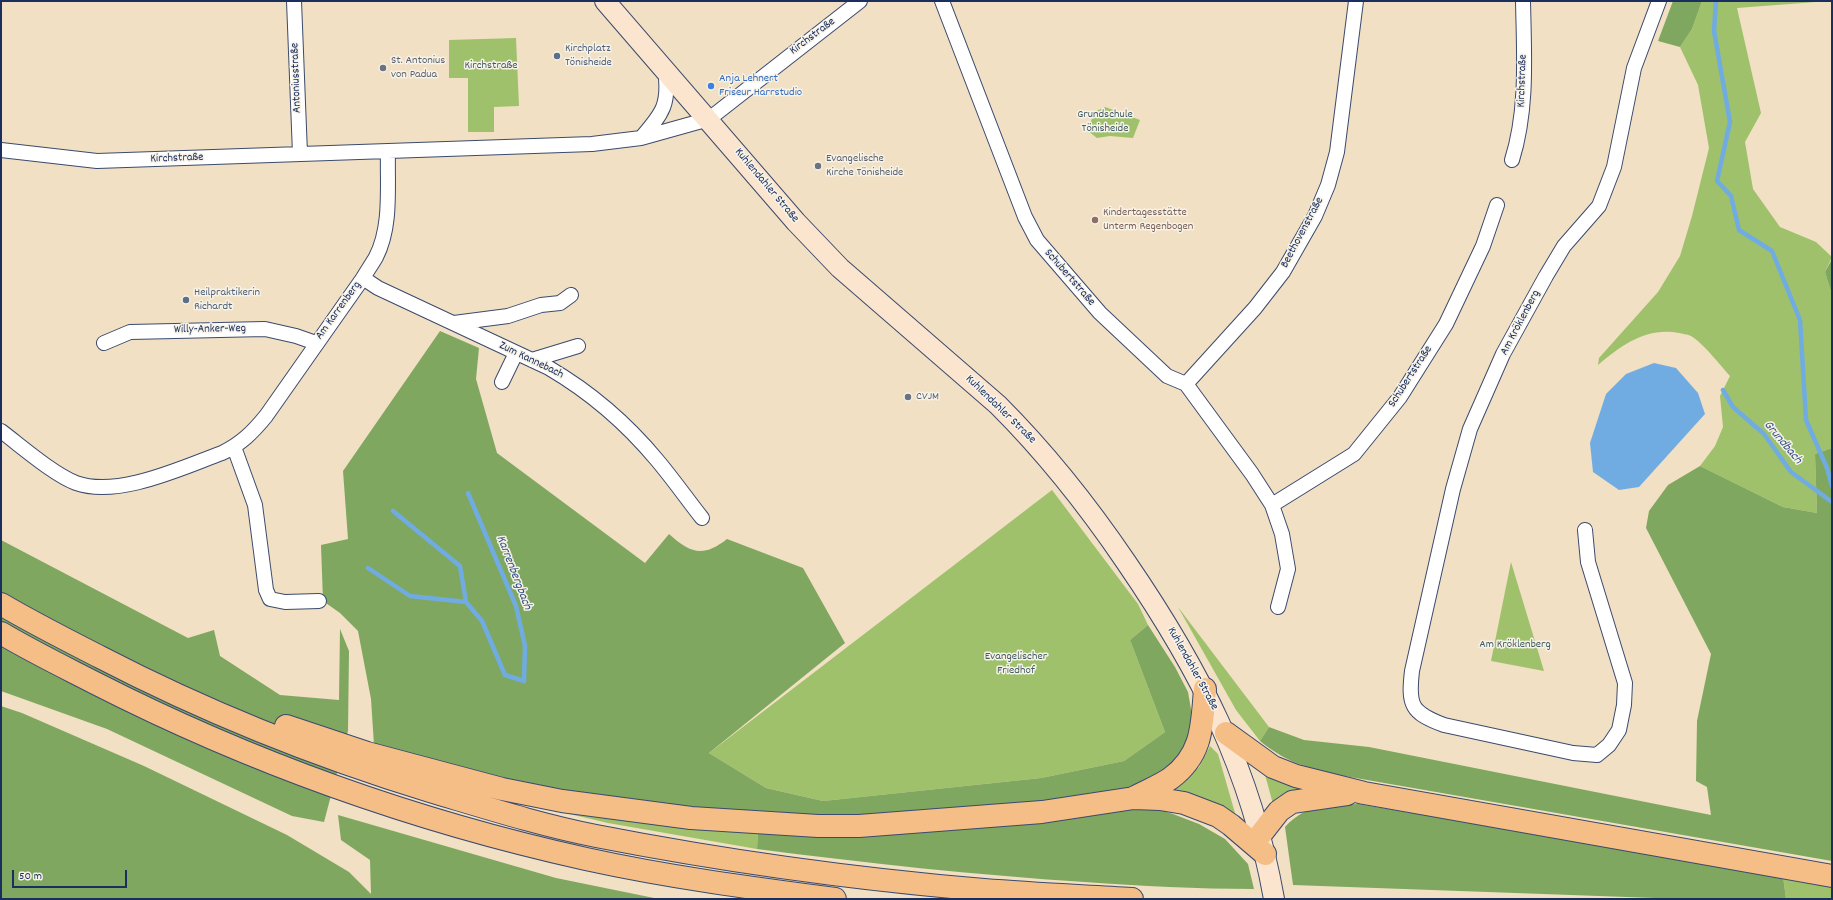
<!DOCTYPE html>
<html>
<head>
<meta charset="utf-8">
<style>
	body { margin:0 }
	#map { position:relative; width:1833px; height:900px; overflow:hidden; background:#f1e0c3; font-family:Dekko,sans-serif }
	canvas { display:block }
	.frame { position:absolute; inset:0; border:2px solid #1b2f5e; pointer-events:none }
	.scale { position:absolute; left:12px; top:870px; width:115px; height:18px; box-sizing:border-box; border:2px solid #1b2f5e; border-top:0; padding-left:5px; font-size:12px; line-height:14px; white-space:nowrap; color:#1b2f5e; -webkit-text-stroke:3px #f7f3e8; paint-order:stroke }
</style>
</head>
<body>
<div id="map">
<canvas width="1833" height="900"></canvas>
<div class="frame"></div>
<div class="scale">50 m</div>
</div>
<script>
const context = document.querySelector('canvas').getContext('2d');
context.lineJoin = 'round';
function fillPath(path, color) { context.fillStyle = color; context.fill(path, 'evenodd'); }
function strokePath(path, color, width, dash) { context.strokeStyle = color; context.lineWidth = width; context.lineCap = dash ? 'butt' : 'round'; context.setLineDash(dash || []); context.stroke(path); }
function write(font, color, halo, rows, align = 'center') {
  context.font = font + ' Dekko,sans-serif'; context.lineWidth = 3; context.setLineDash([]); context.textBaseline = 'middle'; context.strokeStyle = halo; context.fillStyle = color; for (const [text, x, y, turn = 0] of rows) {
    context.save(); context.translate(x, y); context.rotate((+turn || 0) * Math.PI / 180); context.textAlign = isNaN(turn) ? turn : align; if (halo) context.strokeText(text, 0, 0); context.fillText(text, 0, 0); context.restore();
  }
}
const green = new Path2D(`
	M 1702,1 L 1829,1 L 1737,8 L 1761,113 L 1745,142 L 1753,189 L 1780,227 L 1816,242 L 1832,257 L 1825,272 L 1832,295 L 1832,448 L 1815,454 L 1817,513 L 1783,507 L 1700,466 L 1715,446 L 1723,427 L 1720,396 L 1730,376 C 1720,365 1703,343 1691,336 C 1687,334 1682,334 1679,333 C 1646,327 1622,345 1598,365 L 1599,358 L 1658,292 L 1680,256 L 1692,216 L 1709,148 L 1698,85 L 1680,47 L 1692,29 Z
	M 516,38 L 519,106 L 494,107 L 494,132 L 468,132 L 468,78 L 449,78 L 449,40 Z
	M 1105,107 L 1140,120 L 1133,138 L 1110,136 L 1097,138 L 1088,131 L 1094,112 Z
	M 1052,490 L 1138,604 L 1148,625 L 1130,640 L 1165,732 L 1124,761 L 1041,778 L 823,801 L 766,788 L 709,753 Z
	M 1511,562 L 1544,671 L 1491,661 Z
	M 1178,607 L 1269,727 L 1260,741 L 1236,710 Z
	M 1210,746 L 1218,754 L 1237,820 L 1168,791 L 1199,767 Z
	M 1264,771 L 1302,790 L 1273,804 Z
	M 535,806 L 758,831 L 757,849 L 608,823 Z
	M 1783,876 L 1832,884 L 1832,899 L 1786,899 Z`);
const forest = new Path2D(`
	M 1673,1 L 1702,1 L 1692,29 L 1680,47 L 1658,41 Z
	M 1832,259 L 1832,295 L 1825,272 Z
	M 440,331 L 479,348 L 476,379 L 497,453 L 645,563 L 669,534 C 690,553 703,558 727,539 L 803,568 L 845,643 L 709,753 L 766,788 L 823,801 L 1041,778 L 1124,761 L 1165,732 L 1130,640 L 1148,625 L 1175,667 L 1188,692 L 1192,715 L 1192,727 L 1182,756 L 1155,778 L 1126,788 L 1041,802 L 952,812 L 818,816 L 778,812 L 692,807 L 563,792 L 502,781 L 374,745 L 371,699 L 358,631 L 340,613 L 323,601 L 321,545 L 348,539 L 343,471 Z
	M 1832,448 L 1832,861 L 1327,773 C 1301,766 1282,759 1260,741 L 1269,727 L 1304,740 L 1369,747 L 1711,815 L 1707,787 L 1696,781 L 1697,721 L 1711,654 L 1646,528 L 1649,511 L 1668,485 L 1700,466 L 1783,507 L 1817,513 L 1815,454 Z
	M 1,540 L 188,638 L 214,630 L 220,656 L 280,695 L 339,700 L 340,629 L 349,651 L 348,731 L 324,822 L 292,816 L 107,729 L 1,691 Z
	M 1,706 L 22,713 L 144,766 L 287,835 L 349,872 L 371,894 L 370,860 L 341,840 L 338,815 L 556,878 L 659,899 L 1,899 Z
	M 1358,804 L 1783,876 L 1786,899 L 1682,899 L 1293,885 L 1285,827 C 1307,803 1328,806 1358,804 Z
	M 1127,808 L 1154,808 L 1173,814 L 1199,824 L 1225,839 L 1248,864 L 1254,889 C 1197,889 1141,886 1085,882 C 975,875 866,863 757,849 L 758,831 Z`);
const water = new Path2D(`
	M 1654,363 L 1676,368 L 1698,393 L 1705,414 L 1639,487 L 1619,490 L 1593,472 L 1590,443 L 1606,394 L 1626,374 Z`);
const stream = new Path2D(`
	M 1716,1 L 1714,31 L 1730,122 L 1717,181 L 1731,196 L 1739,230 L 1772,251 L 1800,320 L 1806,420 L 1827,468 L 1832,486
	M 1723,390 L 1733,407 L 1764,434 L 1791,472 L 1832,502
	M 393,511 L 460,566 L 466,602
	M 368,568 L 410,596 L 466,602 L 482,621 L 505,675 L 524,681 L 525,646 L 516,606 L 468,493`);
const street = new Path2D(`
	M 294,1 L 300,154
	M 942,1 L 1025,217 L 1037,240 L 1100,313 L 1167,376 L 1186,384 L 1252,474 L 1272,505 L 1282,534 L 1288,569 L 1278,607
	M 641,138 C 663,113 670,104 665,69
	M 1,150 L 97,161 L 592,144 L 641,138 L 709,119 L 860,1
	M 1512,160 C 1528,109 1524,54 1523,1
	M 363,278 L 378,288 L 549,368 C 590,392 627,424 657,460 C 673,479 687,499 702,518
	M 454,323 L 508,316 L 541,305 L 560,303 L 571,295
	M 104,343 L 130,332 L 265,329 L 296,336 L 316,343
	M 532,360 L 578,346
	M 502,382 L 516,353
	M 1186,384 L 1255,308 L 1283,272 L 1315,216 L 1328,185 L 1337,152 L 1356,1
	M 1,431 C 21,446 53,474 76,483 C 118,498 181,468 222,453 C 241,444 253,432 266,416 L 363,278 C 367,271 372,264 376,257 C 392,226 387,186 388,152
	M 234,447 L 255,505 L 266,590 L 270,599 L 285,602 L 319,601
	M 1272,505 L 1354,454 L 1400,397 L 1446,324 L 1483,246 L 1497,205
	M 1585,530 L 1588,562 L 1625,683 L 1624,705 L 1619,730 L 1609,745 L 1597,755 L 1573,753 L 1444,725 C 1411,713 1408,705 1412,671 L 1453,489 L 1470,429 L 1503,354 L 1546,276 L 1564,246 L 1599,206 L 1614,167 L 1634,68 L 1659,1`);
const secondary = new Path2D(`
	M 605,1 L 796,222 L 840,268 L 998,405 C 1046,453 1088,506 1126,562 C 1200,670 1251,769 1274,899`);
const highway = new Path2D(`
	M 1,604 C 33,623 67,640 100,657 C 206,712 316,756 430,791 C 484,807 540,825 596,836 C 724,861 854,879 984,890 C 1033,894 1083,896 1132,899
	M 1,633 C 31,651 64,667 95,683 C 250,762 415,821 586,859 C 668,877 751,888 835,899
	M 286,726 L 367,753 L 502,789 L 562,801 L 691,818 L 818,826 L 859,826 L 1042,812 L 1134,798 L 1160,799 L 1184,803 L 1218,816 L 1231,825 L 1265,854
	M 1226,733 L 1273,767 L 1296,776 L 1364,793 L 1832,876
	M 1135,797 C 1146,791 1160,786 1171,778 C 1203,754 1202,725 1205,689
	M 1261,834 L 1279,811 L 1292,802 L 1347,794`);
const markers = [
	[557,56,4,"#5c6f8a"],
	[383,68,4,"#6b7280"],
	[711,86,4,"#3f7fe0"],
	[818,166,4,"#6b7280"],
	[1095,220,4,"#8d6e63"],
	[186,300,4,"#5c6f8a"],
	[908,397,4,"#6b7280"]
];
const streetNames = [
	["Kirchstraße",813,37,-37],
	["Antoniusstraße",297,78,-92],
	["Kirchstraße",1523,81,-88],
	["Kirchstraße",177,159,-2],
	["Kuhlendahler Straße",766,186,50],
	["Beethovenstraße",1303,233,-62],
	["Schubertstraße",1069,278,49],
	["Am Karrenberg",339,311,-54],
	["Am Kröklenberg",1521,323,-62],
	["Willy-Anker-Weg",210,330,-1],
	["Zum Kannebach",531,361,26],
	["Schubertstraße",1411,377,-57],
	["Kuhlendahler Straße",1000,410,44],
	["Kuhlendahler Straße",1192,669,61]
];
const serviceNames = [
	["Kirchplatz",565,49],
	["Tönisheide",565,63],
	["Heilpraktikerin",194,293],
	["Richardt",194,307]
];
const worshipNames = [
	["St. Antonius",391,61],
	["von Padua",391,75],
	["Evangelische",826,159],
	["Kirche Tönisheide",826,173],
	["CVJM",916,397]
];
const parkNames = [
	["Kirchstraße",491,66],
	["Grundschule",1105,115],
	["Tönisheide",1105,129],
	["Am Kröklenberg",1515,645],
	["Evangelischer",1016,657],
	["Friedhof",1016,671]
];
const shopNames = [
	["Anja Lehnert",719,79],
	["Friseur Harrstudio",719,93]
];
const educationNames = [
	["Kindertagesstätte",1103,213],
	["Unterm Regenbogen",1103,227]
];
const waterNames = [
	["Grundbach",1782,443,50],
	["Karrenbergbach",513,573,69]
];
fillPath(green, '#9fc16b');
fillPath(forest, '#7fa75f');
fillPath(water, '#70ace2');
strokePath(stream, '#70ace2', 4.5);
strokePath(street, '#3b4a6d', 16);
strokePath(secondary, '#3b4a6d', 22);
strokePath(highway, '#3b4a6d', 24);
strokePath(street, '#fff', 14);
strokePath(secondary, '#fbe5cf', 20);
strokePath(highway, '#f6be87', 22);
for (const [x, y, r, color] of markers) { const dot = new Path2D(); dot.arc(x, y, r, 0, 2 * Math.PI); context.fillStyle = color; context.fill(dot); strokePath(dot, '#f7f3e8', 1.5); }
write('12px', '#1b2f5e', '#f7f3e8', streetNames);
write('12px', '#4e5e75', '#f7f3e8', serviceNames, 'left');
write('12px', '#5b616d', '#f7f3e8', worshipNames, 'left');
write('12px', '#435b62', '#f7f3e8', parkNames);
write('12px', '#366cbe', '#f7f3e8', shopNames, 'left');
write('12px', '#785e54', '#f7f3e8', educationNames, 'left');
write('italic 13px', '#355486', '#f7f3e8', waterNames);
</script>
</body>
</html>
